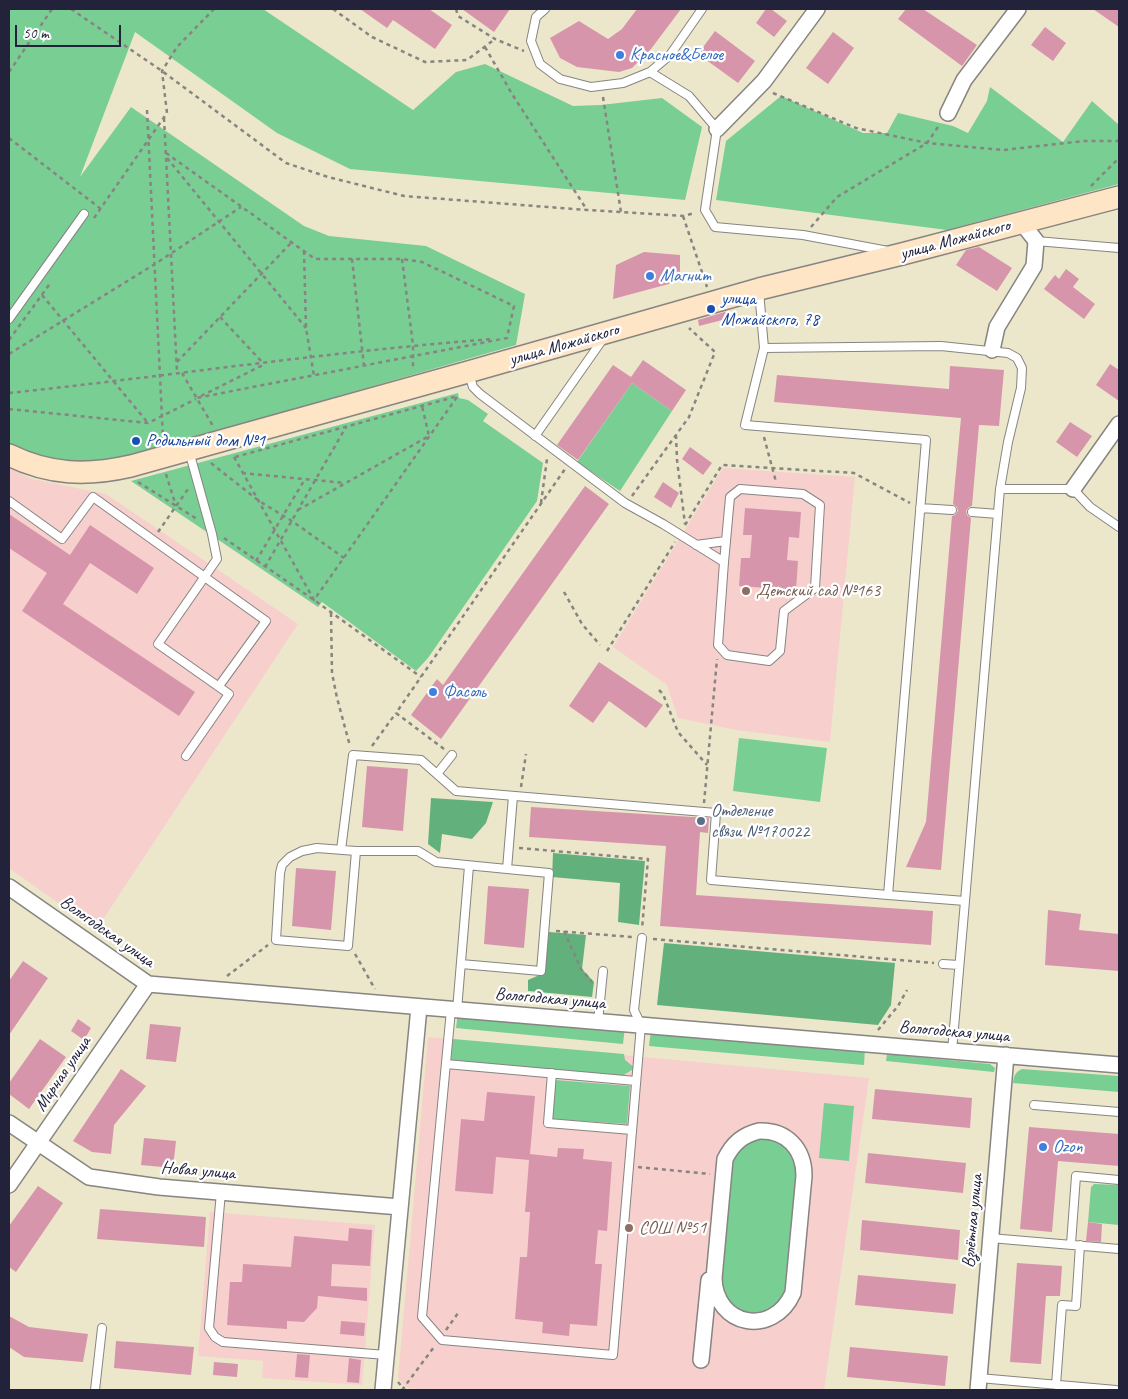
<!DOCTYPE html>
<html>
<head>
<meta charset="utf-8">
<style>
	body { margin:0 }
	#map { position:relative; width:1128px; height:1399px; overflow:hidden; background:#ece7ca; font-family:Caveat,sans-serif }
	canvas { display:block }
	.frame { position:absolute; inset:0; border:10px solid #22223b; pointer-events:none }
	.scale { position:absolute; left:15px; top:25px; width:106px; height:22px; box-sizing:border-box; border:2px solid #22223b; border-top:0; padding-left:6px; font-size:15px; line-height:18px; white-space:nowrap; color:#22223b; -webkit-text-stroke:4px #fff; paint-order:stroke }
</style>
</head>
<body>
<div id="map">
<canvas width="1128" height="1399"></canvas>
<div class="frame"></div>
<div class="scale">50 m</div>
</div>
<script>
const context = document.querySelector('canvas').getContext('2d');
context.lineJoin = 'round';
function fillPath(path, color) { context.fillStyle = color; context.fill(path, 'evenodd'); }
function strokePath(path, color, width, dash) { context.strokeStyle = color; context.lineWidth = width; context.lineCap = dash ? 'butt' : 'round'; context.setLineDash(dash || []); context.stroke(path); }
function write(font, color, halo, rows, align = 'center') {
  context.font = font + ' Caveat,sans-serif'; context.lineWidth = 4.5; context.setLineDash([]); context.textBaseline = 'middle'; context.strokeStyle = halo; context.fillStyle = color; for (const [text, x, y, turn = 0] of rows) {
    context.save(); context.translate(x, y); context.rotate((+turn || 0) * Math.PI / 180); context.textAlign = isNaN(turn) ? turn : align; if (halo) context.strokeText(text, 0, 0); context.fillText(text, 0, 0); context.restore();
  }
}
const built = new Path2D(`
	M 9,468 L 32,479 L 106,494 L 298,624 L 96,930 L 9,868 Z
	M 723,468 L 855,477 L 830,742 L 736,730 L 678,718 L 667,685 L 613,647 Z
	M 428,1037 L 869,1078 L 824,1390 L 430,1390 L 407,1388 L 398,1378 Z
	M 210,1212 L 375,1225 L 362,1385 L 262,1378 L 263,1361 L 198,1356 Z`);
const green = new Path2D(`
	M 9,9 L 263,9 L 413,110 L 456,72 L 485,64 L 573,106 L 601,105 L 662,98 L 702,127 L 685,200 L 350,169 L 277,133 L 135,32 L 80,177 L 131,107 L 304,226 L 329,236 L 426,246 L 525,294 L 516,345 L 176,443 L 109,460 L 64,463 L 28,453 L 9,443 Z
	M 990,87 L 1063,142 L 1092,101 L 1119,125 L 1119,184 L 947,230 L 716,200 L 726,141 L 781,96 L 863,133 L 887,133 L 898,113 L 953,126 L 968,133 L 987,101 Z
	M 632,383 L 672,411 L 620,491 L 577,462 Z
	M 458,393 L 459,398 L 468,400 L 488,414 L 483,421 L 543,463 L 537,501 L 428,658 L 416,671 L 322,602 L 318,607 L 131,481 Z
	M 739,738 L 827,748 L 820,802 L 733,791 Z
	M 458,1012 L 625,1027 L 623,1044 L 456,1028 Z
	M 651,1029 L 865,1048 L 864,1065 L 649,1046 Z
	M 453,1039 L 624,1054 L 625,1060 L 635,1068 L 622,1076 L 451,1061 Z
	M 887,1054 L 990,1064 L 995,1068 L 994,1072 L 886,1061 Z
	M 1022,1069 L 1119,1076 L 1119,1092 L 1013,1083 C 1014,1076 1015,1072 1022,1069 Z
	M 555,1080 L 630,1086 L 627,1124 L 552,1119 Z
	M 824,1103 L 854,1106 L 849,1161 L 819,1158 Z
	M 763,1138 L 779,1142 L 793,1153 L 799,1178 L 788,1291 L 771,1311 L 754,1315 L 737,1311 L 720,1291 L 727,1170 L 739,1147 L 754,1139 Z
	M 1094,1184 L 1119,1185 L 1119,1225 L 1088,1222 L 1091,1187 Z`);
const forest = new Path2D(`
	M 431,798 L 493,802 L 486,823 L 472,839 L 442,834 L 440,853 L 428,844 Z
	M 553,853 L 645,861 L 639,925 L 618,922 L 620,883 L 552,877 Z
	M 549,932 L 586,935 L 582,969 L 594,982 L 592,997 L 528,991 L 528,980 L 544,973 Z
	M 664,943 L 895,963 L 891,1005 L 878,1025 L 657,1005 Z`);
const building = new Path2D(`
	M 360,9 L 429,9 L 452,25 L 435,49 L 393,20 L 387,28 Z
	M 462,9 L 510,9 L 494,32 Z
	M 637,9 L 681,9 L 651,49 L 632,68 L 619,72 L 577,67 L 560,58 L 550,38 L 579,21 L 608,39 L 622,29 Z
	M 766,9 L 771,9 L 787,21 L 774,37 L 756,23 Z
	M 906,9 L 923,9 L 977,45 L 962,66 L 898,19 Z
	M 1093,9 L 1119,9 L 1119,27 Z
	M 1045,27 L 1066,43 L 1053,61 L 1031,45 Z
	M 715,31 L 755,61 L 738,83 L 698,54 Z
	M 833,32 L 854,48 L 828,84 L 806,68 Z
	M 979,247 L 1012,268 L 997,291 L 956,265 L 966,250 Z
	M 644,252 L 680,255 L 680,281 L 613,299 L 616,265 Z
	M 1066,269 L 1079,279 L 1073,287 L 1095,304 L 1084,319 L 1044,289 L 1055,275 L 1059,279 Z
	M 728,311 L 730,318 L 699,326 L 698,320 Z
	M 643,360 L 686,390 L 672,411 L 632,383 L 578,460 L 557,445 L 613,365 L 631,377 Z
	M 1110,364 L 1119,370 L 1119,401 L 1096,385 Z
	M 950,366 L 1004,370 L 999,426 L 979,425 L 972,506 L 969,507 L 966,511 L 967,515 L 971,518 L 941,870 L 906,867 L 926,822 L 952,516 L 955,515 L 958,511 L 957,507 L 953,504 L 961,418 L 774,402 L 777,375 L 949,389 Z
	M 1070,422 L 1092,436 L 1077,457 L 1056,442 Z
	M 690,447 L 712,463 L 703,475 L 682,459 Z
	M 663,482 L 679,493 L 671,508 L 654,497 Z
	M 585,486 L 609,504 L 441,739 L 411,715 L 437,679 L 443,685 Z
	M 745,508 L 801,512 L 799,538 L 789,537 L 787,560 L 798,561 L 796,590 L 739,586 L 741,558 L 750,558 L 752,535 L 743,535 Z
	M 9,514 L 70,555 L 90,525 L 154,568 L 137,594 L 90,563 L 63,604 L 195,692 L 179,716 L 22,611 L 47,573 L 9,548 Z
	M 599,662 L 663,705 L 646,728 L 609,701 L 593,723 L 569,706 Z
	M 367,766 L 408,769 L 403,831 L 362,827 Z
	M 531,807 L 709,818 L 708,833 L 700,832 L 696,895 L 933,911 L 931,945 L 660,926 L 666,846 L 529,837 Z
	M 296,868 L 336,871 L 331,930 L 292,926 Z
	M 488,886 L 529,889 L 524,948 L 484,944 Z
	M 1048,910 L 1081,914 L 1079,930 L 1119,934 L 1119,971 L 1045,965 Z
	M 23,961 L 48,978 L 9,1035 L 9,981 Z
	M 78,1019 L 91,1028 L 84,1040 L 71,1031 Z
	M 150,1024 L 181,1027 L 176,1062 L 146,1059 Z
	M 40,1039 L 66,1057 L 29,1109 L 9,1094 L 9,1083 Z
	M 121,1069 L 146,1086 L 114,1125 L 111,1154 L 92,1152 L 73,1141 Z
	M 875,1089 L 972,1098 L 970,1128 L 872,1119 Z
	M 487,1092 L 535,1096 L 530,1154 L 557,1157 L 558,1148 L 584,1149 L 583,1159 L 612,1162 L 607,1231 L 598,1230 L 595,1264 L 602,1264 L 597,1326 L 570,1324 L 569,1336 L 542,1333 L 543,1322 L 515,1319 L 520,1257 L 527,1257 L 530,1212 L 525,1212 L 529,1160 L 496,1157 L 493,1194 L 455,1191 L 461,1119 L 484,1121 Z
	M 1029,1127 L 1119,1134 L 1119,1166 L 1058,1161 L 1052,1232 L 1020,1229 Z
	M 144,1138 L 176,1141 L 173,1168 L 141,1165 Z
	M 868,1153 L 966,1163 L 963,1193 L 865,1183 Z
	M 38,1186 L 63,1203 L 16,1272 L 9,1267 L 9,1226 Z
	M 100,1209 L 206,1217 L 204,1247 L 97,1239 Z
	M 862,1220 L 960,1230 L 958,1260 L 860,1250 Z
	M 1088,1222 L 1102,1224 L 1101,1242 L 1086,1241 Z
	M 349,1228 L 372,1230 L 370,1266 L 332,1264 L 331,1286 L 367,1288 L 367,1301 L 318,1296 L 317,1308 L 304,1322 L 287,1321 L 287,1329 L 227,1325 L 230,1282 L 242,1282 L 243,1264 L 291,1267 L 294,1236 L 348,1241 Z
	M 1017,1263 L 1062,1266 L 1060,1296 L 1046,1296 L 1041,1364 L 1010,1362 Z
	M 858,1275 L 956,1284 L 953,1314 L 855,1305 Z
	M 9,1316 L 29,1327 L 88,1334 L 83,1362 L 24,1357 L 9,1347 Z
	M 341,1321 L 365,1323 L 364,1336 L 340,1334 Z
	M 116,1341 L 194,1347 L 191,1375 L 114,1368 Z
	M 850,1347 L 948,1356 L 945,1386 L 847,1377 Z
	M 297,1354 L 310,1355 L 308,1378 L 295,1377 Z
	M 349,1358 L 361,1360 L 359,1383 L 347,1382 Z
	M 214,1362 L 238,1364 L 237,1377 L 213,1375 Z`);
const path = new Path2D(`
	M 71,9 L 162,71 L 286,163 L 328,177 L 404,196 L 587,210 L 683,216 L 695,213
	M 333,9 L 372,37 L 425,62 L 467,60 L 495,39
	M 456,9 L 458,16 L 495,39 L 524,51
	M 485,47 L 512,94 L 587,210
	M 9,72 L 52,9
	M 773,93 L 856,128 L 927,143 L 1003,150 L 1084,141 L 1119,141
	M 603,97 L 621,212
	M 147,110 L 163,438
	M 164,118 L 177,372
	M 9,138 L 101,209
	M 166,153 L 315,259 L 402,259 L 422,262 L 514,306 L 507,338 L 196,398
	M 167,158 L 306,328
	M 1091,186 L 1119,158
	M 683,216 L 707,287
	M 94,218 L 167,113 L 162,71 L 177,47 L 214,9
	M 811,227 L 837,197 L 927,143 L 940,124
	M 304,251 L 306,328 L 314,376
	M 352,259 L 364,366
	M 402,259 L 413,345 L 413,369
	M 42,295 L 148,423
	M 220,317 L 263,363
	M 9,340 L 49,285
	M 9,354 L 155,264 L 241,207
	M 177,362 L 291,243
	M 182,373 L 213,426
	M 9,393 C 171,376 332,351 494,339
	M 201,396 L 265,364
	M 9,409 L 148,423 L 196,399
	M 676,435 L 677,460 L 685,524
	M 764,437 L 776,482
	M 234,457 L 314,600 L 457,397
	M 235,457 L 458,396
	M 211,463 L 259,501 L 292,521 L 344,558
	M 242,473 L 345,483
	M 166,474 L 176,506
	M 138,482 L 197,519
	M 632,496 L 689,417 L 715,352 L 689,328
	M 541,503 L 547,459
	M 298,510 L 429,436 L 422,406
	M 685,525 L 722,465 L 854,473 L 910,503
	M 158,532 L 188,489
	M 224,538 L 314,600 L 421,677
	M 256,561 L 305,479
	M 265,567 L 346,427
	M 564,592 L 582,624 L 600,645
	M 331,613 L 332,673 L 337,698 L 350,746
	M 607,651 L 675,542
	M 659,690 L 663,694 L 678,732 L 707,765
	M 372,746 L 396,713
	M 444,749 L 396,713 L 565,469
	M 521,787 L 526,754
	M 704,803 L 717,659
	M 519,848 L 648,859 L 642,929
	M 556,931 L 632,937
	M 564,931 L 581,969 L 592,982
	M 653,939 L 934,963
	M 355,954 L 375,989
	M 227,976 L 268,945
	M 878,1030 L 898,1006 L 907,990
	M 638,1167 L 710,1174
	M 446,1330 L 458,1313
	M 398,1382 L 405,1390
	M 402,1390 L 434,1347`);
const lane = new Path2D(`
	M 545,9 L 536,17 L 531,41 L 540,64 L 560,79 L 591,87 L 623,83 L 650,72 L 670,55 L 702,9
	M 650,72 L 689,96 L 717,129 L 705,210 L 715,227 L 803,235 L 888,251
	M 1036,241 L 1119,248
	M 759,291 L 764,348 L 745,425 L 926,440 L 888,895 L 965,901 L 952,1051
	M 9,319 L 84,214
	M 764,348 L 941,346 L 1008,353 L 1017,358 L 1022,368 L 1021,388 L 1008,442 L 1000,489 L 1073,489 L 1090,507 L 1119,527
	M 469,374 L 473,387 L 480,394 L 625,503 L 663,524 L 724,562 L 718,645 L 727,655 L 769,661 L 780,651 L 784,611 L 815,588 L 820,505 L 803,494 L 740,489 L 730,497 L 726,541 L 696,545
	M 535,436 L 603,339
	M 9,501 L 62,539 L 93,497 L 266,621 L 219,686
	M 920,508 L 952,510
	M 972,512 L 998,514
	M 724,562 L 726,541
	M 186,756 L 229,694 L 158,644 L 217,559 L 212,534 L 189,451
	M 437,774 L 452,755
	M 341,850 L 353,755 L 421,760 L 456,791 L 716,813 L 711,880 L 888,895
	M 356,851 L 348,946 L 276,940 L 280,873 L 282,865 L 290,857 L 302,851 L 317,848 L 356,851 L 418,851 L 436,862 L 507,869 L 513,796
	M 965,901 L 1000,489
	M 461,964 L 541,971 L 549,873 L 507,869
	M 943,964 L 959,965
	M 451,1010 L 422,1317 L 442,1340 L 613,1355 L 641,1025 L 634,1010 L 642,938
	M 457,1010 L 469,866
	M 598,1022 L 603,971
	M 446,1064 L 636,1081
	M 552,1073 L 548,1123 L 632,1130
	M 1034,1105 L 1119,1112
	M 221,1192 L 209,1328 L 215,1337 L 223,1342 L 386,1355
	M 990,1238 L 1119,1249
	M 1071,1244 L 1076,1176 L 1119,1180
	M 979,1378 L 1116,1390
	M 1056,1385 L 1062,1305 L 1076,1306 L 1080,1245
	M 95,1390 L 102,1328`);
const street = new Path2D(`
	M 948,113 L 964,80 L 1018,9
	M 717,129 L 764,81 L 817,9
	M 992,350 L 997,327 L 1034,266 L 1036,241 L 1022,223
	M 1073,489 L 1119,424
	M 9,887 L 148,984 L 1119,1065
	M 9,1123 L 89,1177 L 159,1187 L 400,1207
	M 759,1131 C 787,1130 804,1149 804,1176 L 793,1293 C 773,1338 715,1326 714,1278 L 725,1159 C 733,1143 743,1135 759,1131 Z
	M 9,1185 L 148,984
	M 701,1360 L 709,1280
	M 383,1390 L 419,1007
	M 978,1390 L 1006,1055`);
const secondary = new Path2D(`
	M 9,455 C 50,475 87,476 131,466 L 468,372 L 759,289 L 902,254 L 1119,197`);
const markers = [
	[620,55,5,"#3f7fe0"],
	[650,276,5,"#3f7fe0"],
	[711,309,5,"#1a4fb4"],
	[136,441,5,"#1a4fb4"],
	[746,591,5,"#8d6e63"],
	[433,692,5,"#3f7fe0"],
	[701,821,5,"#5c6f8a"],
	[1043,1147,5,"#3f7fe0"],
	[629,1228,5,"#8d6e63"]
];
const shopNames = [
	["Красное&Белое",630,55],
	["Магнит",660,276],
	["Фасоль",443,692],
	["Ozon",1053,1147]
];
const streetNames = [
	["улица Можайского",955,240,-15],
	["улица Можайского",564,345,-16],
	["Вологодская улица",107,932,35],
	["Вологодская улица",550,999,5],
	["Вологодская улица",954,1032,5],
	["Мирная улица",63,1074,-56],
	["Новая улица",198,1171,5],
	["Взлётная улица",973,1221,-85]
];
const transitNames = [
	["улица",721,299],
	["Можайского, 78",721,320],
	["Родильный дом №1",146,441]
];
const educationNames = [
	["Детский сад №163",756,591],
	["СОШ №51",639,1228]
];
const serviceNames = [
	["Отделение",711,811],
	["связи №170022",711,832]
];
fillPath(built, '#f7d0cd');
fillPath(green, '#78ce93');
fillPath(forest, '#62b17d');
fillPath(building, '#d795ab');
strokePath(lane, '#878482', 10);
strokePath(street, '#878482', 18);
strokePath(secondary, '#878482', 24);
strokePath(path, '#878482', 2.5, [4, 4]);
strokePath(lane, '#fff', 8);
strokePath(street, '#fff', 15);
strokePath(secondary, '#fee5c5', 21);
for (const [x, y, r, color] of markers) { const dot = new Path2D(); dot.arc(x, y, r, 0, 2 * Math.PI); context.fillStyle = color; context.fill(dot); strokePath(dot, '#fff', 2); }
write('18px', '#366cbe', '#fff', shopNames, 'left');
write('18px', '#22223b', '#fff', streetNames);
write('18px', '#164399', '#fff', transitNames, 'left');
write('18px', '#785e54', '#fff', educationNames, 'left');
write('18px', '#4e5e75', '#fff', serviceNames, 'left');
</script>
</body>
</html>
